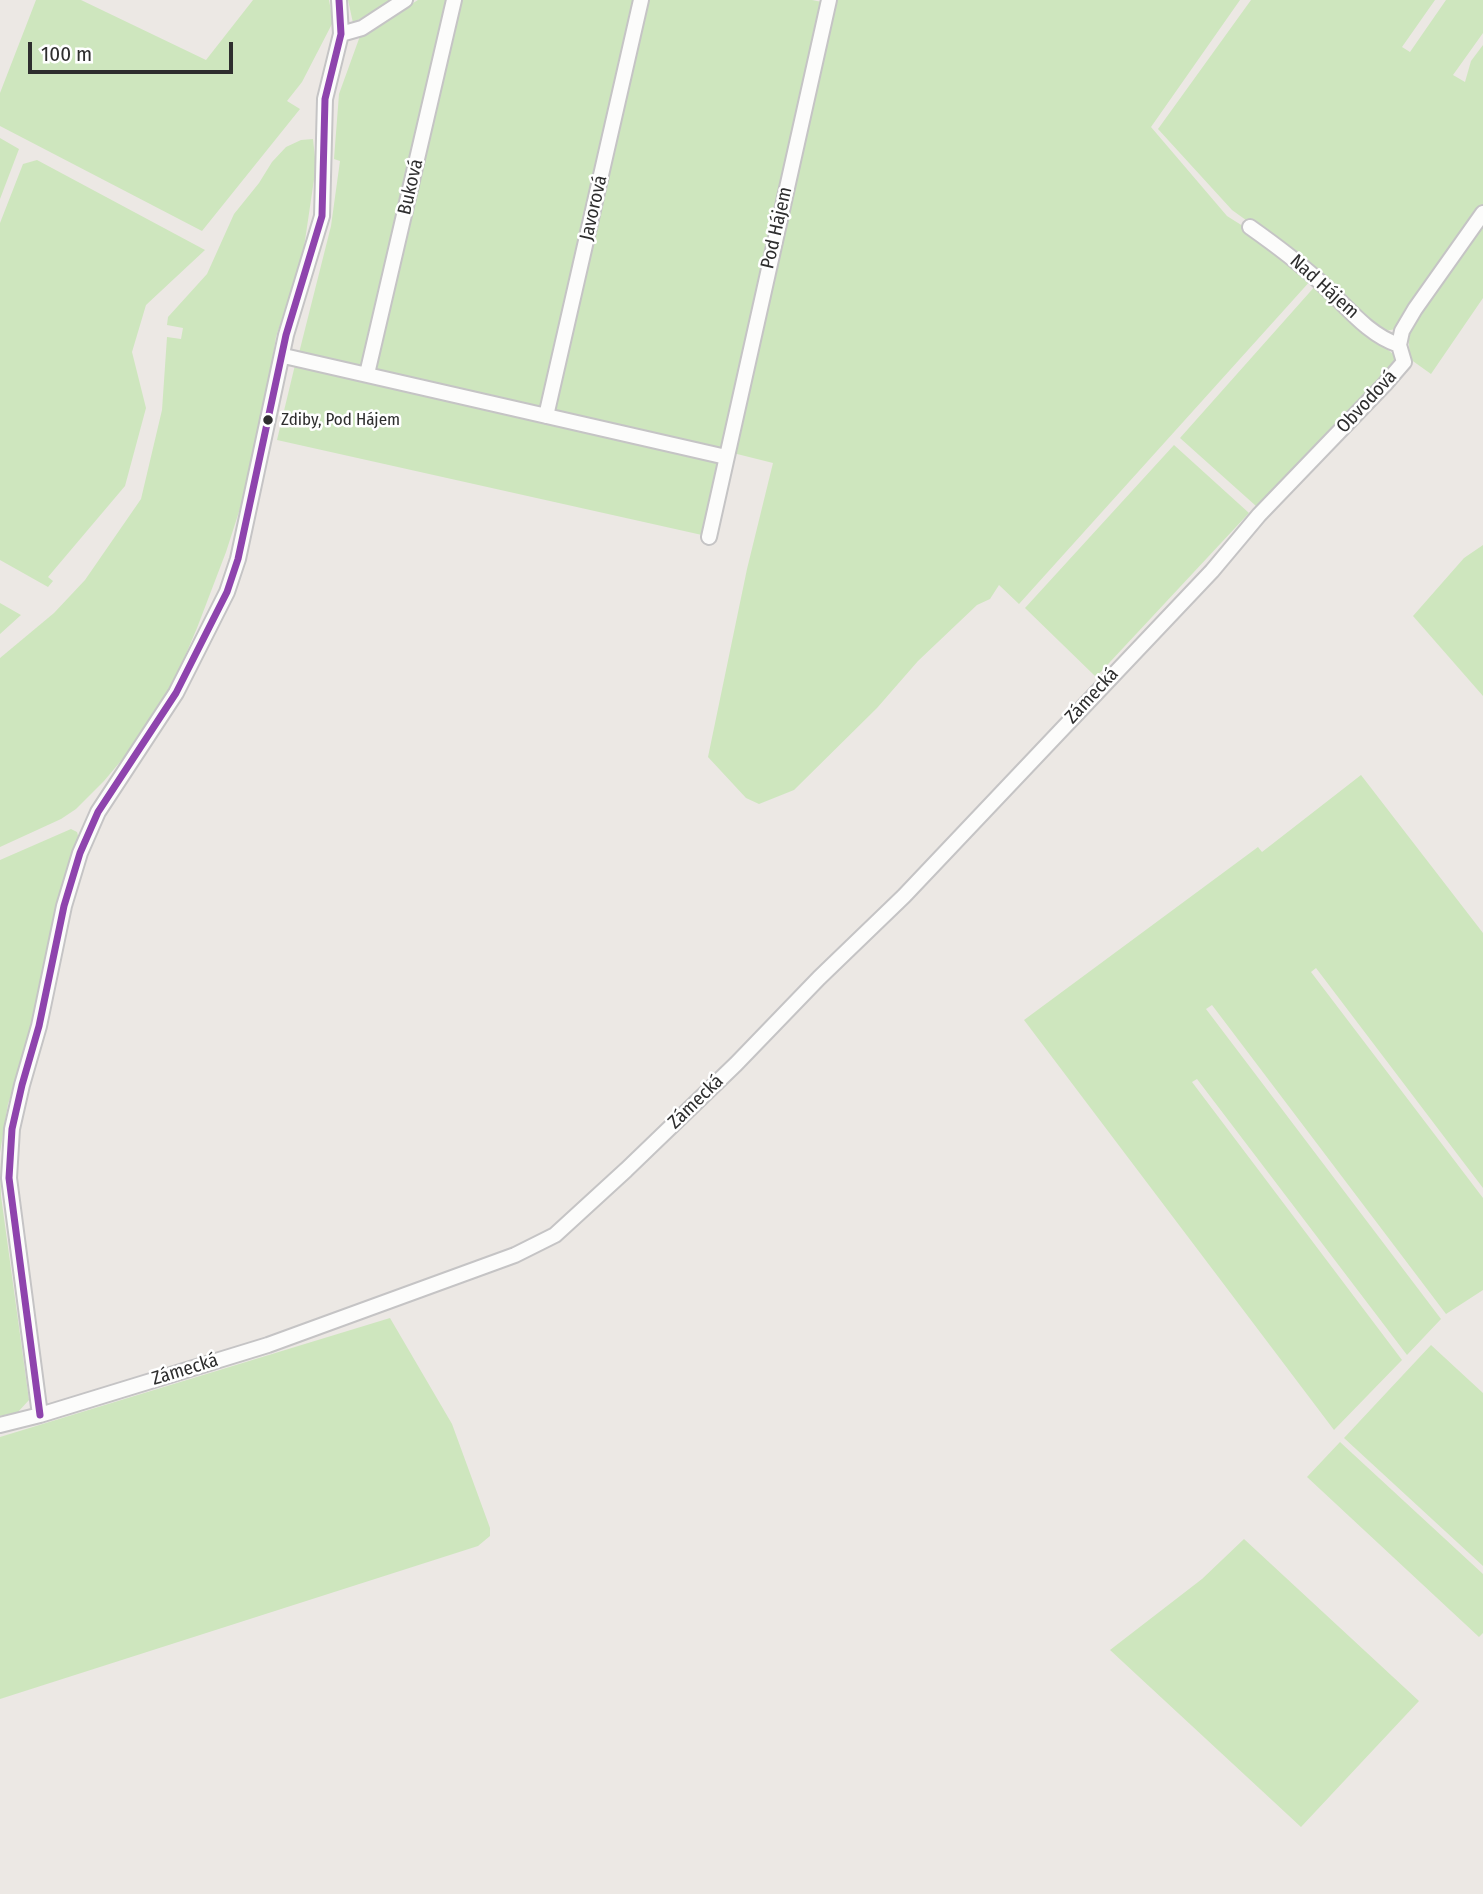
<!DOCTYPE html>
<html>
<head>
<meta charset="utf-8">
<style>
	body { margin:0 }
	#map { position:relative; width:1483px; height:1894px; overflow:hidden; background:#ece8e4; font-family:"Fira Sans Condensed",sans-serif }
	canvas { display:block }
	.scale { position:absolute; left:28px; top:42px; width:205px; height:32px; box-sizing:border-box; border:4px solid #2e2e2e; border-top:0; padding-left:9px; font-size:21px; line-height:24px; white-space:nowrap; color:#2e2e2e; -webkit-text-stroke:5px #fff; paint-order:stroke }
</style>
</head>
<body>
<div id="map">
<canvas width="1483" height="1894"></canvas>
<div class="scale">100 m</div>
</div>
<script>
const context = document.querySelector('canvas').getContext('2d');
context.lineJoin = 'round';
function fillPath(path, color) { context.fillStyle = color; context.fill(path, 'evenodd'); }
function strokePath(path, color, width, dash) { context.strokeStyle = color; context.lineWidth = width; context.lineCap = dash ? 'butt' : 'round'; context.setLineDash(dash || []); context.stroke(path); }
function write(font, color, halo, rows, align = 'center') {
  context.font = font + ' "Fira Sans Condensed",sans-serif'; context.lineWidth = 5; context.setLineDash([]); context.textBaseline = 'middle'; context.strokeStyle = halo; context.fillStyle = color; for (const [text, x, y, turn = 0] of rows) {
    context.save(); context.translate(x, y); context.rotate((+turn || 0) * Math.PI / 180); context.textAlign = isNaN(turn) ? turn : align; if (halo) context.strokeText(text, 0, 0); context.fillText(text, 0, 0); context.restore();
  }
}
const green = new Path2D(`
	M 36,0 L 81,0 L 206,60 L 253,0 L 329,0 L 333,22 L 302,82 L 287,101 L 300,109 L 202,231 L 0,126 L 0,93 Z
	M 348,0 L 392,0 L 353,23 Z
	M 418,0 L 446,0 L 363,368 L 299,353 L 331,226 L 340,161 L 334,159 L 339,94 L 360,36 Z
	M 457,0 L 634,0 L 542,408 L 374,370 Z
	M 646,0 L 812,0 L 822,2 L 721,448 L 553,411 Z
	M 835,0 L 1240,0 L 1151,127 L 1227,216 L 1265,240 L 1312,279 L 1019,604 L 999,585 L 990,599 L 977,605 L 918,661 L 877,708 L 794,790 L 759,804 L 746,798 L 708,757 L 747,569 L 773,463 L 733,453 Z
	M 1251,0 L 1435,0 L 1402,47 L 1410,52 L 1446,0 L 1483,0 L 1483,33 L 1453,75 L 1465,82 L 1471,61 L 1483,45 L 1483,206 L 1396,329 L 1379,332 L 1275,241 L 1232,210 L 1158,129 Z
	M 0,138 L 19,149 L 0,199 Z
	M 313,139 L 316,166 L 303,254 L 276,337 L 256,459 L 251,459 L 246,490 L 226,552 L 197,628 L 173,685 L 141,737 L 104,781 L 76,809 L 61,819 L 0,847 L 0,658 L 54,613 L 85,580 L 141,499 L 162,410 L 167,337 L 181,339 L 183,328 L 167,325 L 168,317 L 207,274 L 234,214 L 259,183 L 272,162 L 286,147 L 301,140 Z
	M 37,160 L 205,250 L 146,305 L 132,352 L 146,408 L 125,486 L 48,577 L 53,581 L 48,587 L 0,560 L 0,223 L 23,164 Z
	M 1483,222 L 1483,298 L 1431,374 L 1410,359 L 1408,329 Z
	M 1317,284 L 1398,359 L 1272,493 L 1256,506 L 1180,438 Z
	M 295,365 L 718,461 L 702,535 L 277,440 Z
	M 1174,445 L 1249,513 L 1096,677 L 1025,608 Z
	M 1483,545 L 1483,696 L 1413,616 L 1464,558 Z
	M 0,603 L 21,615 L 0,634 Z
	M 1361,775 L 1483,933 L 1483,1188 L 1316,968 L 1311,972 L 1483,1198 L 1483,1290 L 1446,1314 L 1212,1005 L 1206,1009 L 1441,1319 L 1407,1355 L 1197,1079 L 1192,1082 L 1402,1360 L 1334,1430 L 1024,1020 L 1258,847 L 1262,852 Z
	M 71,829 L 77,832 L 79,839 L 55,927 L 31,1037 L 8,1104 L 0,1153 L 1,1196 L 29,1400 L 18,1412 L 0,1416 L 0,860 Z
	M 390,1318 L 452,1424 L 490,1528 L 490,1536 L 478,1546 L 0,1699 L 0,1437 Z
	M 1431,1345 L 1483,1393 L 1483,1566 L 1344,1438 Z
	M 1340,1442 L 1483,1574 L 1483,1633 L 1479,1637 L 1307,1477 Z
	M 1244,1539 L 1419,1701 L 1301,1827 L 1110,1650 L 1202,1579 Z`);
const minor = new Path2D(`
	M 341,34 L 362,28 L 405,0
	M 1250,227 C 1274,244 1297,261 1319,281 C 1344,303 1367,335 1399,345
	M 284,356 L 726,457
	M 367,374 L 454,0
	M 546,416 L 641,0
	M 709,537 L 829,0
	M 40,1415 L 9,1178 L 12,1129 L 22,1085 L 39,1026 L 64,906 L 80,853 L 98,812 L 176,693 L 227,592 L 238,559 L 286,335 L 322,216 L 325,99 L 341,34 L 339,0
	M 0,1425 L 40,1415 L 268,1345 L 515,1255 L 555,1235 L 626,1170 L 736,1064 L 819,978 L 904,896 L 1212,571 L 1259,515 L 1385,384 L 1404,362 L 1399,345 L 1402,331 L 1415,309 L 1483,213`);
const bus1 = new Path2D(`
	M 40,1415 L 9,1178 L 12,1129 L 22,1085 L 39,1026 L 64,906 L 80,853 L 98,812 L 176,693 L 227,592 L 238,559 L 286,335 L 322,216 L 325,99 L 341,34 L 339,0`);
const markers = [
	[268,420,6,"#2e2e2e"]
];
const busNames = [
	["Zdiby, Pod Hájem",281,420]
];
const streetNames = [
	["Buková",411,187,-77],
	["Javorová",594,208,-77],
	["Pod Hájem",777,228,-77],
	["Nad Hájem",1324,287,42],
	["Obvodová",1367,402,-47],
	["Zámecká",1092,696,-47],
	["Zámecká",696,1102,-44],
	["Zámecká",185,1370,-17]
];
fillPath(green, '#cee6be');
strokePath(minor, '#c5c4c5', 18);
strokePath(minor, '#fcfcfb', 14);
strokePath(bus1, '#8e44ad', 7);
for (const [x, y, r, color] of markers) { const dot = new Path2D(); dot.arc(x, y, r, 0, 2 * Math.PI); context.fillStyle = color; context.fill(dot); strokePath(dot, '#fff', 2.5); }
write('17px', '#2e2e2e', '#fff', busNames, 'left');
write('19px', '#2e2e2e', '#fff', streetNames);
</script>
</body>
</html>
